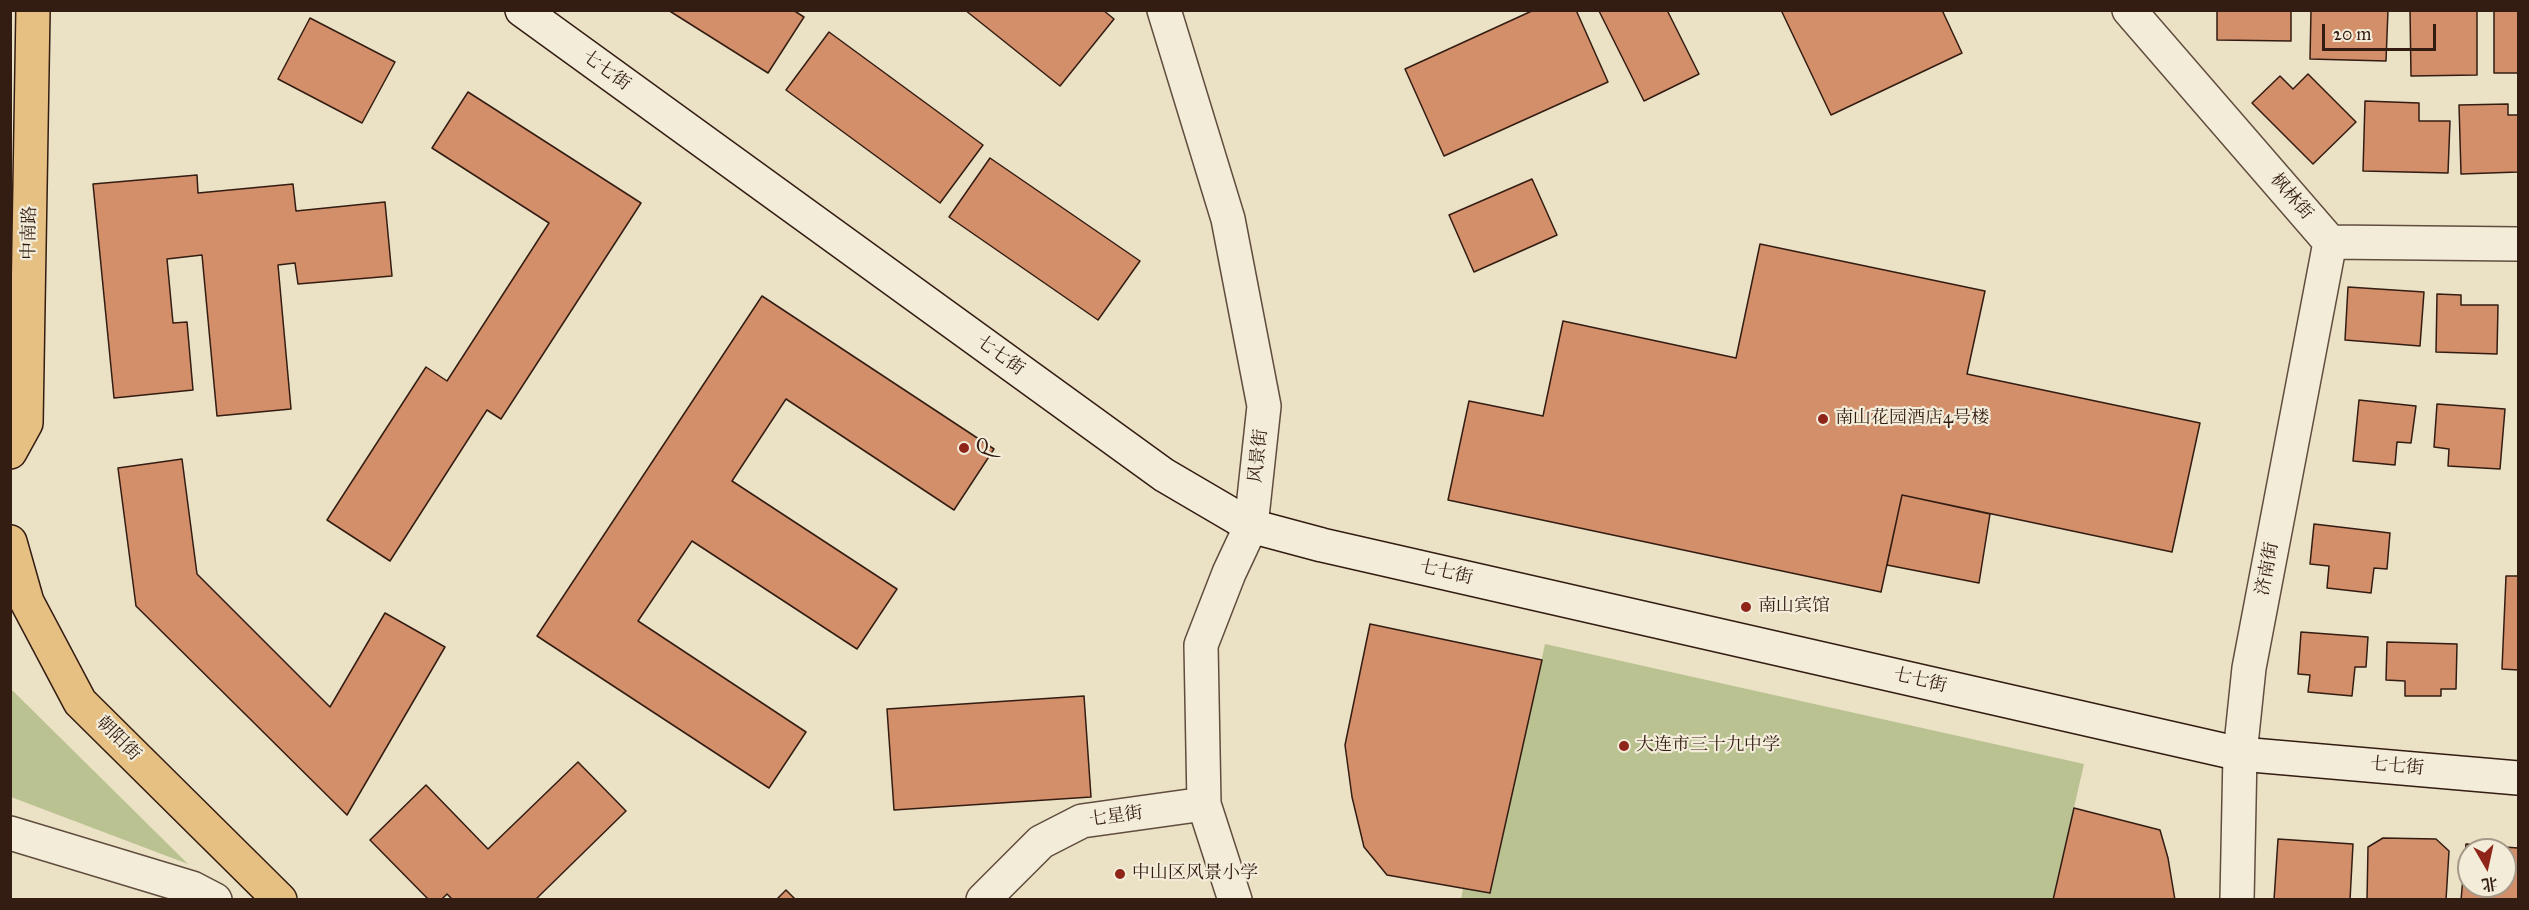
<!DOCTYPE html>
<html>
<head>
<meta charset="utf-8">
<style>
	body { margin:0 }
	#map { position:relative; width:2529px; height:910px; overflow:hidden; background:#ebe1c4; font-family:"IM FELL Great Primer","Noto Serif SC",serif }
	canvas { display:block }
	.frame { position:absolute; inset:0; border:12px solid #331c12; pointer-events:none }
	.north { position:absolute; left:2457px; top:838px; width:60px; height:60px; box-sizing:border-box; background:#f2ecd9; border:2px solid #a69989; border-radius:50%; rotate:171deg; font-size:16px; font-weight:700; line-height:24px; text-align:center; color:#331c12 }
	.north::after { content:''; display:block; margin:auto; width:21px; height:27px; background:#8f2418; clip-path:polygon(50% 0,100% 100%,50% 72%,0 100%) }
	.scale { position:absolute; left:2322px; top:24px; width:114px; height:27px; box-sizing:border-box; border:3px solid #331c12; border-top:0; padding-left:8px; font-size:18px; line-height:21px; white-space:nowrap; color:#331c12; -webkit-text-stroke:4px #f2ecd9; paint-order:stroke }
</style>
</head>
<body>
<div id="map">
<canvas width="2529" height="910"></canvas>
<div class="frame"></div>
<div class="north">北</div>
<div class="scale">20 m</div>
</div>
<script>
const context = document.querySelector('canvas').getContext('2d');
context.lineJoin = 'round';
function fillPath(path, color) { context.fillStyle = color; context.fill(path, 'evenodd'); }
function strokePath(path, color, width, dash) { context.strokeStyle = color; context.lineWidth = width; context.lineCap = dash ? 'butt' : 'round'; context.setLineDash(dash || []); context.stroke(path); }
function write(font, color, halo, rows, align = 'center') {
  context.font = font + ' "IM FELL Great Primer","Noto Serif SC",serif'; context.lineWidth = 4.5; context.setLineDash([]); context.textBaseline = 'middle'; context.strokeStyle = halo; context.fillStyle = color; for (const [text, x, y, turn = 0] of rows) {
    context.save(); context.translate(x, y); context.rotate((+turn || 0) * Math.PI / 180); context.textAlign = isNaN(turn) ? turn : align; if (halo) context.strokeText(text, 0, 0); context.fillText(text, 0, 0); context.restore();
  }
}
const green = new Path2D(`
	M 1545,644 L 2084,764 L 2053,899 L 1461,900 L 1463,888 L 1491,892 Z
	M 11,691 L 13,691 L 188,864 L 11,797 Z`);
const building = new Path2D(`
	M 668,10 L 793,10 L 804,17 L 768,73 Z
	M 965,10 L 1103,10 L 1114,19 L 1060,86 Z
	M 1534,10 L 1576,10 L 1608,82 L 1444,156 L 1405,69 Z
	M 1667,10 L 1699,74 L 1644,101 L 1599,11 Z
	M 1781,10 L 1942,10 L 1962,53 L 1831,115 Z
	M 2217,10 L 2291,10 L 2291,41 L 2217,40 Z
	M 2311,10 L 2388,10 L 2386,61 L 2310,59 Z
	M 2410,10 L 2477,10 L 2477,75 L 2411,76 Z
	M 2494,10 L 2518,10 L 2518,73 L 2494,73 Z
	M 310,18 L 395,62 L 362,123 L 278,79 Z
	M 829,32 L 983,145 L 940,203 L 786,90 Z
	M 2308,74 L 2356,122 L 2313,164 L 2252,103 L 2280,76 L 2293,89 Z
	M 468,92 L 641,203 L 501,419 L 487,410 L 390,561 L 327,520 L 426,367 L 447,381 L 549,223 L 432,148 Z
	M 2365,101 L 2419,103 L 2419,121 L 2450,121 L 2448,173 L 2363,171 Z
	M 2508,104 L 2508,115 L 2518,115 L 2518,172 L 2461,174 L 2459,105 Z
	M 990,158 L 1140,261 L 1098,320 L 949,217 Z
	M 197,175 L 198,193 L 293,184 L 296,211 L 385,202 L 392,276 L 298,284 L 295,263 L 278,265 L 291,409 L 217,416 L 202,255 L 167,259 L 173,323 L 187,322 L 193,390 L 114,398 L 93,184 Z
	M 1532,179 L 1557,235 L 1474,272 L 1449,215 Z
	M 1760,244 L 1985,291 L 1967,374 L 2200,423 L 2172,552 L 1902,495 L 1881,592 L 1448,500 L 1469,401 L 1543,416 L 1563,321 L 1736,358 Z
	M 2348,287 L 2424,292 L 2420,346 L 2345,340 Z
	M 2437,294 L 2461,295 L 2461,305 L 2498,305 L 2497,354 L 2436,352 Z
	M 762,296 L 994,449 L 954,510 L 786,399 L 732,481 L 897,589 L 857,649 L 692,541 L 638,621 L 806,732 L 769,788 L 537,636 Z
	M 2359,400 L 2416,406 L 2411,443 L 2397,442 L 2395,465 L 2353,461 Z
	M 2437,404 L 2505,409 L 2500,469 L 2448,466 L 2449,449 L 2434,447 Z
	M 182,459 L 197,574 L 330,707 L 385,613 L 445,647 L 347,815 L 136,606 L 118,468 Z
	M 1902,495 L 1990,514 L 1979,583 L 1887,565 Z
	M 2314,524 L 2390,533 L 2387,569 L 2374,568 L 2371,593 L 2327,588 L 2329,566 L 2310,564 Z
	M 2506,576 L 2518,576 L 2518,670 L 2502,669 Z
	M 1370,624 L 1542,660 L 1490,893 L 1387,875 L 1364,847 L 1352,797 L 1345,745 Z
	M 2301,632 L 2368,637 L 2366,667 L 2355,667 L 2352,696 L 2308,692 L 2310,675 L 2298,674 Z
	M 2387,642 L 2457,644 L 2456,689 L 2441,689 L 2441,696 L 2405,696 L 2405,681 L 2386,680 Z
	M 1084,696 L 1091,797 L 894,810 L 887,709 Z
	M 578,762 L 626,811 L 535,900 L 453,900 L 447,894 L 441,900 L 429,900 L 370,840 L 426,785 L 488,849 Z
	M 2074,808 L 2160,830 L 2168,858 L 2175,900 L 2053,900 Z
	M 2383,838 L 2436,839 L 2449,851 L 2446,900 L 2367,900 L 2368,847 Z
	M 2278,839 L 2353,844 L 2350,900 L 2274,900 Z
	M 2466,844 L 2518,848 L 2518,900 L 2461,900 ZM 2469,850 L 2505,850 L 2505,886 L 2469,886 Z
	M 786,890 L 796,900 L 776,900 Z`);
const street = new Path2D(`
	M 1164,10 L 1228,219 L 1264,406 L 1251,526 L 1229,573 L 1201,645 L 1204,804 L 1235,900
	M 2129,10 L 2330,242 L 2518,244
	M 10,833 L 192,888 L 215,900
	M 983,900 L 1041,842 L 1082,821 L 1204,804
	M 2237,900 L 2240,754 L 2249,668 L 2330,242`);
const secondary = new Path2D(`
	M 522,10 L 1164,475 L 1251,526 L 1322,545 L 2240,754 L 2518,778`);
const primary = new Path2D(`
	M 10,452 L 26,423 L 33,10
	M 10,542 L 27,602 L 80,702 L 280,900`);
const markers = [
	[1823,419,6,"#8f2418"],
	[964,448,6,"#8f2418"],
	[1746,607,6,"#8f2418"],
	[1624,746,6,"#8f2418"],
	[1120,874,6,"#8f2418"]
];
const streetNames = [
	["七七街",606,71,36],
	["枫林街",2291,197,49],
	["中南路",30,233,-89],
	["七七街",1000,356,36],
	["风景街",1259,456,-84],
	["济南街",2268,569,-79],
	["七七街",1446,573,13],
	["七七街",1920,681,13],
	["朝阳街",118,739,45],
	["七七街",2397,767,5],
	["七星街",1116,817,-8]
];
const poiNames = [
	["南山花园酒店4号楼",1835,419],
	["Q",976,448],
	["南山宾馆",1758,607],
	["大连市三十九中学",1636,746],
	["中山区风景小学",1132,874]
];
fillPath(green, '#bac292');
fillPath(building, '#d38e6a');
strokePath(building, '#331c12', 1.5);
strokePath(street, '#614d3e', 36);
strokePath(secondary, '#331c12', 36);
strokePath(primary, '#331c12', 36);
strokePath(street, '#f2ecd9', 33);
strokePath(secondary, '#f2ecd9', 33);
strokePath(primary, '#e6c082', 33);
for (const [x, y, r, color] of markers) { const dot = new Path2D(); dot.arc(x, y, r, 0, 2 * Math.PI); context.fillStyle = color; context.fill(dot); strokePath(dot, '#f2ecd9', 2); }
write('18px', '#331c12', '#f2ecd9', streetNames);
write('18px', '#331c12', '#f2ecd9', poiNames, 'left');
</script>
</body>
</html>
